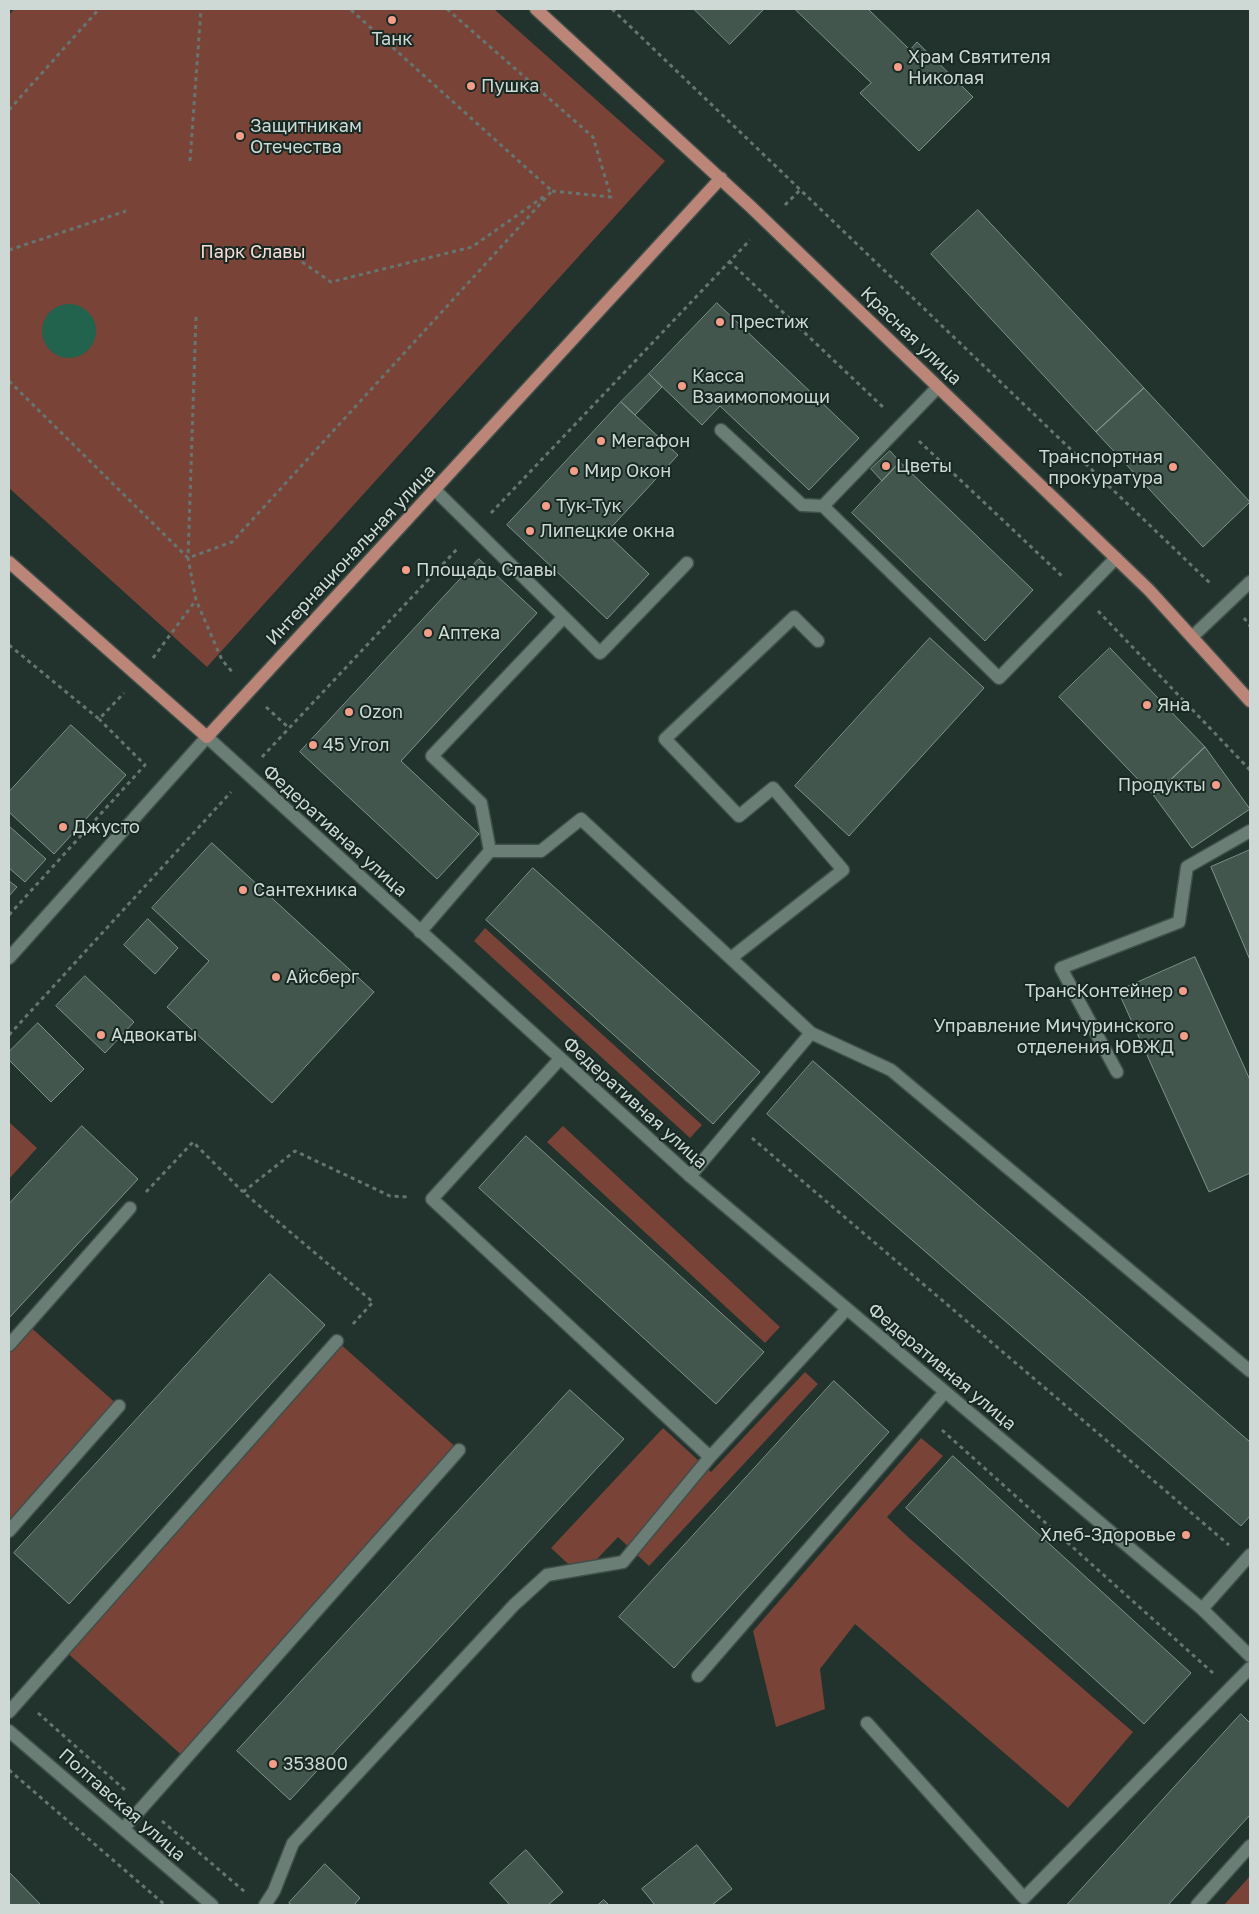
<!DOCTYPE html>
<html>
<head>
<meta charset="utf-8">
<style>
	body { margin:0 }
	#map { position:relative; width:1259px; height:1914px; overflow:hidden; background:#21332c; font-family:"Golos Text",sans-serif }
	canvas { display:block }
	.frame { position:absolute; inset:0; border:10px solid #ced8d4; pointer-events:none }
</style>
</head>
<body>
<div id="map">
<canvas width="1259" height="1914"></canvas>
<div class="frame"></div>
</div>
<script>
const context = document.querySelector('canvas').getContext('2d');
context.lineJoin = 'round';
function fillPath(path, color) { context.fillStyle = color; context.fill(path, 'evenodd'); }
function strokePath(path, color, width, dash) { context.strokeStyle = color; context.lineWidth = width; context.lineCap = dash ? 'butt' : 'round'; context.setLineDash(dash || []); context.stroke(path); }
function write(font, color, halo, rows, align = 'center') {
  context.font = font + ' "Golos Text",sans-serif'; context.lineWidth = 4; context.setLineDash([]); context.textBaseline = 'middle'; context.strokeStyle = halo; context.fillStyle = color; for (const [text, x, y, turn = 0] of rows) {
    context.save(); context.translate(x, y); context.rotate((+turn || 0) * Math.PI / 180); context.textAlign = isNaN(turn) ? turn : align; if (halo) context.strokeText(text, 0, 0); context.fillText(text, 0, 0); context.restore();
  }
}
const green = new Path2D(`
	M 14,9 L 494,9 L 665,161 L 207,667 L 9,488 L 9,15 Z
	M 485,928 L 702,1125 L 690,1138 L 474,941 Z
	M 9,1122 L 37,1148 L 9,1179 Z
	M 563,1126 L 780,1327 L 765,1343 L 547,1142 Z
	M 27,1324 L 119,1406 L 9,1531 L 9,1345 Z
	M 337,1341 L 459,1450 L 186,1759 L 64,1650 Z
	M 805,1372 L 818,1384 L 649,1566 L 618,1537 L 581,1576 L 551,1548 L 663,1428 L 711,1472 Z
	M 921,1438 L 943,1456 L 887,1517 L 908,1537 L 1133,1732 L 1068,1808 L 855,1624 L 820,1669 L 825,1709 L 776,1727 L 753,1631 Z
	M 1250,1876 L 1250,1905 L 1224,1905 Z`);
const water = new Path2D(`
	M42 331a27 27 0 1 1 54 0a27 27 0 1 1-54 0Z`);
const building = new Path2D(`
	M 694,9 L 764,9 L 730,44 Z
	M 795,9 L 868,9 L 910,50 L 917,42 L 973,97 L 919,151 L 860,93 L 871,83 Z
	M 978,210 L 1144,388 L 1096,432 L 931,254 Z
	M 717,303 L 859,438 L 809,490 L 720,406 L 702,425 L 649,374 Z
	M 649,374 L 662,387 L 635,415 L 621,402 Z
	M 1144,388 L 1250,502 L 1203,547 L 1096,432 Z
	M 621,402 L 678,455 L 606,533 L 649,574 L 607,619 L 507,525 Z
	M 890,451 L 900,462 L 882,481 L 871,469 Z
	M 900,462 L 1033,590 L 985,641 L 852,513 Z
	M 479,559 L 537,613 L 401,761 L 479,834 L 437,879 L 300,752 Z
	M 930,638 L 984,688 L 849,836 L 795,786 Z
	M 1110,648 L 1205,747 L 1154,796 L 1059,697 Z
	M 71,725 L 126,775 L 54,854 L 9,812 L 9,792 Z
	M 1205,747 L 1250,809 L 1192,848 L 1154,796 Z
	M 9,826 L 46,859 L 25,882 L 9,868 Z
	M 212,843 L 374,992 L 272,1103 L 167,1007 L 209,961 L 152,908 Z
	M 1250,850 L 1250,960 L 1211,867 Z
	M 533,868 L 760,1072 L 713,1124 L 486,920 Z
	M 9,881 L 17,887 L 9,896 Z
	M 148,919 L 178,948 L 155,974 L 124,945 Z
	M 1195,957 L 1250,1080 L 1250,1173 L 1209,1192 L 1118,991 Z
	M 85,976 L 134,1022 L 105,1053 L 56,1006 Z
	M 38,1023 L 84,1069 L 51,1102 L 9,1060 L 9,1052 Z
	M 813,1061 L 1250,1442 L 1250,1516 L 1241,1526 L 767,1114 Z
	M 82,1126 L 138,1179 L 9,1318 L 9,1204 Z
	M 526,1136 L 764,1352 L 716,1404 L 479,1188 Z
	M 270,1274 L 325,1325 L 69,1604 L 14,1553 Z
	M 834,1381 L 889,1432 L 674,1668 L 619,1617 Z
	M 570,1390 L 624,1439 L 290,1800 L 237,1751 Z
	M 953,1456 L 1191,1673 L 1144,1724 L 906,1508 Z
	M 1241,1714 L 1250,1723 L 1250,1815 L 1168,1905 L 1067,1905 Z
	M 697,1845 L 732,1889 L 712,1905 L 655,1905 L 642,1889 Z
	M 526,1850 L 563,1892 L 548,1905 L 510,1905 L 490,1883 Z
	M 325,1864 L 360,1898 L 354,1905 L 292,1905 L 289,1903 Z
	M 9,1872 L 41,1905 L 9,1905 Z
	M 604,1900 L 609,1905 L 598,1905 Z`);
const path = new Path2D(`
	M 447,9 L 593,137 L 611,197 L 552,191
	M 612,9 L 1212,585
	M 9,110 L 99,9
	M 190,161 L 201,9
	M 785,205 L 801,189
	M 9,250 L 126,211
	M 729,261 L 885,409
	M 302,262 L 331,282 L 472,247 L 546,195
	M 196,317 L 188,558 L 196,600 L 222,660 L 234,674
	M 9,381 L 188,558 L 232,542 L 552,191 L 350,9
	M 919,441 L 1063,577
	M 491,513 L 750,240
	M 1098,611 L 1250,770
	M 1244,618 L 1250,626
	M 9,645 L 99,719 L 124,693
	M 153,658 L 196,600
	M 266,707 L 289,728
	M 262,757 L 459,547
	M 9,915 L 145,765 L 99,719
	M 9,1035 L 231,792
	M 752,1138 L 1229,1545
	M 146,1192 L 193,1142 L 243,1192
	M 353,1324 L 373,1302 L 243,1192 L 295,1151 L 390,1196 L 409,1197
	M 942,1430 L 1213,1673
	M 38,1713 L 125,1790
	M 9,1770 L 165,1905
	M 162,1821 L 245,1892`);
const service = new Path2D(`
	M 938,387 L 823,506 L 999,678 L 1116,558
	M 721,430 L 802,505 L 823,506
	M 435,490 L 564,617 L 432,756 L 481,803 L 490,851
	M 564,617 L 600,653 L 687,563
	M 1192,637 L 1250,582
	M 420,932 L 490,851 L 541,851 L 581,819 L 811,1033 L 690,1176
	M 731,958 L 843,870 L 773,788 L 739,816 L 665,739 L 794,617 L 818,641
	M 811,1033 L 891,1070 L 1250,1371
	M 560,1059 L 432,1199 L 710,1457 L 847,1309
	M 1117,1072 L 1061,968 L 1179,922 L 1187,867 L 1250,831
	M 9,1345 L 130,1208
	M 9,1531 L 119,1406
	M 1202,1609 L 1250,1555
	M 698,1676 L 945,1392
	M 9,1712 L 337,1341
	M 867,1723 L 1024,1898 L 1250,1668
	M 124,1828 L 459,1450
	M 265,1905 L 274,1891 L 293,1843 L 514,1605 L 547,1575 L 623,1562 L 710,1457
	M 1197,1905 L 1250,1846`);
const minor = new Path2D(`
	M 207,737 L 690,1176 L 1202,1609 L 1250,1656`);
const tertiary = new Path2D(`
	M 9,1731 L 212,1905`);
const secondary = new Path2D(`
	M 9,958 L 207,737`);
const primary = new Path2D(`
	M 536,9 L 751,207 L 1149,590 L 1250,701
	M 9,562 L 207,737 L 721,178`);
const markers = [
	[392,20,5,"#f49e8a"],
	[898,67,5,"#f49e8a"],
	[471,86,5,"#f49e8a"],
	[240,136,5,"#f49e8a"],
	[720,322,5,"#f49e8a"],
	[682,386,5,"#f49e8a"],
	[601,441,5,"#f49e8a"],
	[886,466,5,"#f49e8a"],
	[1173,467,5,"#f49e8a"],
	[574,471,5,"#f49e8a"],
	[546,506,5,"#f49e8a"],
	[530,531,5,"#f49e8a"],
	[406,570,5,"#f49e8a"],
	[428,633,5,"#f49e8a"],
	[1147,705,5,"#f49e8a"],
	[349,712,5,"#f49e8a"],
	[313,745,5,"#f49e8a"],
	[1216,785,5,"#f49e8a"],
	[63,827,5,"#f49e8a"],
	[243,890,5,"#f49e8a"],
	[276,977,5,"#f49e8a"],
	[1183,991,5,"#f49e8a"],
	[101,1035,5,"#f49e8a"],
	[1184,1036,5,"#f49e8a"],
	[1186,1535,5,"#f49e8a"],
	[273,1764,5,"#f49e8a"]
];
const poiNames = [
	["Танк",392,39,"center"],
	["Храм Святителя",908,57],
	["Николая",908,78],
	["Пушка",481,86],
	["Защитникам",250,126],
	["Отечества",250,147],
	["Престиж",730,322],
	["Касса",692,376],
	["Взаимопомощи",692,397],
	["Мегафон",611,441],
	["Транспортная",1163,457,"right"],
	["прокуратура",1163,478,"right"],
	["Цветы",896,466],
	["Мир Окон",584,471],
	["Тук-Тук",556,506],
	["Липецкие окна",540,531],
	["Площадь Славы",416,570],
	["Аптека",438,633],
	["Яна",1157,705],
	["Ozon",359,712],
	["45 Угол",323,745],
	["Продукты",1206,785,"right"],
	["Джусто",73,827],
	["Сантехника",253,890],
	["Айсберг",286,977],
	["ТрансКонтейнер",1173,991,"right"],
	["Управление Мичуринского",1174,1026,"right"],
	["отделения ЮВЖД",1174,1047,"right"],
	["Адвокаты",111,1035],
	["Хлеб-Здоровье",1176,1535,"right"],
	["353800",283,1764]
];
const parkNames = [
	["Парк Славы",253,252]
];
const streetNames = [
	["Красная улица",911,336,44],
	["Интернациональная улица",351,555,-47],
	["Федеративная улица",335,831,42],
	["Федеративная улица",635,1103,42],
	["Федеративная улица",942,1367,40],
	["Полтавская улица",122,1805,41]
];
fillPath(green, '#794337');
fillPath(water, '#21634d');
fillPath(building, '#43564e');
strokePath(building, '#7f938a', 1);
strokePath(service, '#404f4a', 15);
strokePath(minor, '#404f4a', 15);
strokePath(tertiary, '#404f4a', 15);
strokePath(secondary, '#404f4a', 15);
strokePath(primary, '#404f4a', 15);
strokePath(path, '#677570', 3, [4, 4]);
strokePath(service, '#6a7e76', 12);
strokePath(minor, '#6a7e76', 12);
strokePath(tertiary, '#6a7e76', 12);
strokePath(secondary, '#6a7e76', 12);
strokePath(primary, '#bb8677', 12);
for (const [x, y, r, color] of markers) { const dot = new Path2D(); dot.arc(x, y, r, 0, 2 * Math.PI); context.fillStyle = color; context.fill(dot); strokePath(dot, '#172922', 2); }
write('18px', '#ced8d4', '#172922', poiNames, 'left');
write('18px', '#f7dcd6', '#172922', parkNames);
write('18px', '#ced8d4', '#172922', streetNames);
</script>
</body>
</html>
